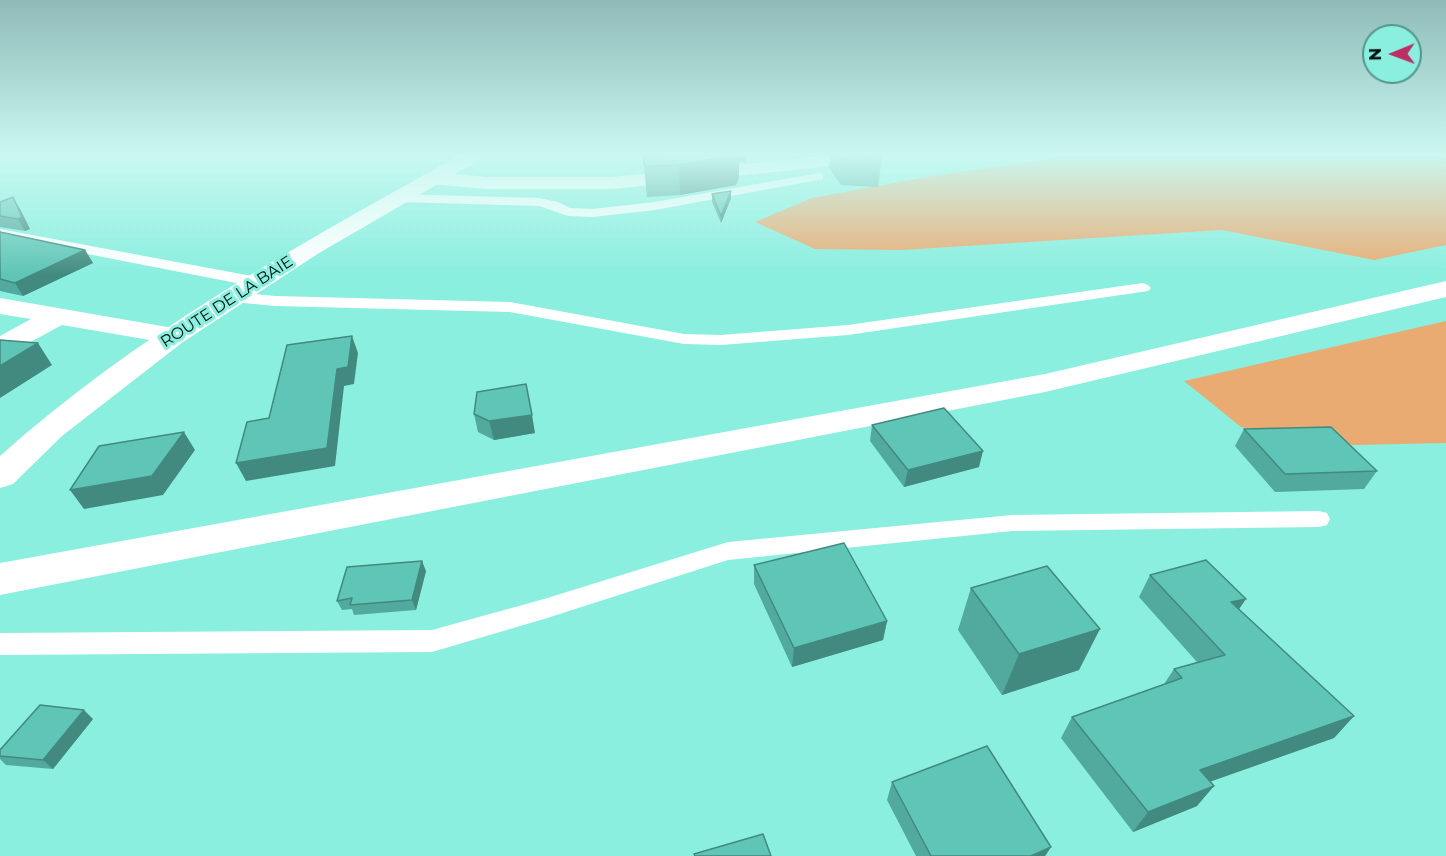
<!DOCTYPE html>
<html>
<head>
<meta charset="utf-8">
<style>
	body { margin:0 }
	#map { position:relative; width:1446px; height:856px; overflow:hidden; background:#8aefdf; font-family:Montserrat,sans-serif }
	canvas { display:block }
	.north { position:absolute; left:1362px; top:24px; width:60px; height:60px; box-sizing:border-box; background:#8aefdf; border:2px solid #53968b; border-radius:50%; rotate:269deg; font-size:16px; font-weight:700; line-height:24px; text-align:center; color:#00110e }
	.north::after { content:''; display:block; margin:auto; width:21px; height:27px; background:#bc2f64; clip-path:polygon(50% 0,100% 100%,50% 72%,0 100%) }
</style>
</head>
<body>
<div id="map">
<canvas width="1446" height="856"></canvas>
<div class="north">N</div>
</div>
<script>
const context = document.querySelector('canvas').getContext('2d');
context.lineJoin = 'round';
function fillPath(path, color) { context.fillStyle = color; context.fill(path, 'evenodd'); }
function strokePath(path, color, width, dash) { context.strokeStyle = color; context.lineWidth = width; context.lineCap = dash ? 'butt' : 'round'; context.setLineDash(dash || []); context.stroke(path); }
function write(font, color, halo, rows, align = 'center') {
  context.font = font + ' Montserrat,sans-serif'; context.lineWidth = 6; context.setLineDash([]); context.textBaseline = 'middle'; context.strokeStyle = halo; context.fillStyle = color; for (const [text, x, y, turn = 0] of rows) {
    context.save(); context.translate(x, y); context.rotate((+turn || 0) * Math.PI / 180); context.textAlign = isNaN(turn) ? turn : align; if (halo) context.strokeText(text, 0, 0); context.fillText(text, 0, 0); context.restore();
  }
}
const green = new Path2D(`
	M 1055,155 L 1446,155 L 1446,245 L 1374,260 L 1222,230 L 901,250 L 815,249 L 755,222 L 812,198 L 932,176 L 1056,158 Z
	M 1446,321 L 1446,443 L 1354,445 L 1241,427 L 1184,381 Z`);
const service = new Path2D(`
	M 819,173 L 823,175 L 823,179 L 655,210 L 592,217 L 568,216 L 539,206 L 398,202 L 392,198 L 398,194 L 539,198 L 558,202 L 570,208 L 592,209 L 655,202 Z
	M 0,229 L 257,277 L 265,282 L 257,287 L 0,237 Z
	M 1143,283 L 1148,285 L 1151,288 L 1148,291 L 848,335 L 721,345 L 684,344 L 510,312 L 275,306 L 233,302 L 225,297 L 233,292 L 275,296 L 510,302 L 684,334 L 721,335 L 848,325 Z
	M 1319,511 L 1327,513 L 1330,519 L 1327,525 L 1319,527 L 1012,531 L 728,560 L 544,619 L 432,652 L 0,655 L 0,633 L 432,630 L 544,599 L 728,542 L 1012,515 Z`);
const minor = new Path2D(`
	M 833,155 L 840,157 L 843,161 L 840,165 L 613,189 L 486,189 L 432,184 L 425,182 L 422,178 L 425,174 L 432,172 L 486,177 L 613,177 Z
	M 1446,281 L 1446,297 L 1045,392 L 0,595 L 0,563 L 1045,374 Z
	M 0,298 L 173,328 L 183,330 L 187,336 L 183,342 L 173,344 L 62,325 L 10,353 L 0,356 L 0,336 L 31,319 L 0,314 Z`);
const primary = new Path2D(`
	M 460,155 L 483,155 L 481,159 L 319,253 L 183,342 L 62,436 L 13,484 L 0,488 L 0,456 C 137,333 300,244 460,155 Z`);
const wall = new Path2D(`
	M 643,155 L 745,162 L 739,162 L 739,178 L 736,185 L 680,195 L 647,197 Z
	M 831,155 L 881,155 L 882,157 L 878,187 L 841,185 L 829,168 Z
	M 731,191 L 731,198 L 721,223 L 712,202 L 712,194 Z
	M 0,202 L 20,209 L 30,229 L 25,231 L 0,227 Z
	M 0,230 L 1,232 L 85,250 L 93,263 L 23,296 L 0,291 Z
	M 474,414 L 535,433 L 494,440 L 478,432 Z
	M 872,425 L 979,467 L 904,487 L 870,441 Z
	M 1244,429 L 1377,471 L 1364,489 L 1275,492 L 1235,446 Z
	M 754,565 L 887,621 L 883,640 L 792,667 L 754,584 Z
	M 426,571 L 416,610 L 354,615 L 352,609 L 342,610 L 337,601 Z
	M 1150,575 L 1239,609 L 1354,716 L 1334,738 L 1210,781 L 1197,806 L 1133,832 L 1061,738 L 1072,717 L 1164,684 L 1174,669 L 1197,662 L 1139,597 Z
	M 971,588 L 1079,670 L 1002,695 L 958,630 Z
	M 93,719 L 53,769 L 6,765 L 0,759 L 0,750 Z
	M 892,782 L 1051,847 L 1045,856 L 916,856 L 887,800 Z`);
const shadedWall = new Path2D(`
	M 736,155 L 748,155 L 745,162 L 739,162 L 739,178 L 736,185 L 680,195 L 679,165 Z
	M 731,191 L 731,198 L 721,223 L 721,216 Z
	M 13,197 L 20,209 L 30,229 L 25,231 L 18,219 Z
	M 85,250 L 93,263 L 23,296 L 15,283 Z
	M 352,336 L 358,353 L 354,384 L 344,386 L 335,466 L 246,481 L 236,463 L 337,369 Z
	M 38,343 L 52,365 L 0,398 L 0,366 Z
	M 532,415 L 535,433 L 494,440 L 489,421 Z
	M 184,432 L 195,450 L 163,495 L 84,509 L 70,490 Z
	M 983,451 L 979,467 L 904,487 L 908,470 Z
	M 422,561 L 426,571 L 416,610 L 412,600 Z
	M 1246,599 L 1231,621 L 1231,602 Z
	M 887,621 L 883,640 L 792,667 L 794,648 Z
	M 1100,629 L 1079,670 L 1002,695 L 1019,654 Z
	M 84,710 L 93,719 L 53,769 L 43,760 Z
	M 1354,716 L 1334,738 L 1184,791 L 1200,770 Z
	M 1214,786 L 1197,806 L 1133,832 L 1148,812 Z
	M 1051,847 L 1045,856 L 1031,856 Z`);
const building = new Path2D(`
	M 643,155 L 670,155 L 644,158 L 644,165 Z
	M 670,155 L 736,155 L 679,165 L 645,166 L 644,158 Z
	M 844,155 L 881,155 L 882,157 Z
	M 731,191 L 721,216 L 712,194 Z
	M 13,197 L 22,217 L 18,219 L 0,216 L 0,202 Z
	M 0,232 L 85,250 L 15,283 L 0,279 Z
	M 352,336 L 348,367 L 337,369 L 327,448 L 236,463 L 247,422 L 269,418 L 287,345 Z
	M 0,340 L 38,343 L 0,366 Z
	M 526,384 L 532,415 L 489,421 L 474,414 L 477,392 Z
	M 944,408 L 983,451 L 908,470 L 872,425 Z
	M 1331,427 L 1377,471 L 1285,474 L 1244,429 Z
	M 184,432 L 152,476 L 70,490 L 99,446 Z
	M 844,543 L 887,621 L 794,648 L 754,565 Z
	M 1206,560 L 1246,599 L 1231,602 L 1354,716 L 1200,770 L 1214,786 L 1148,812 L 1072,717 L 1182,678 L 1174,669 L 1225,655 L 1150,575 Z
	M 422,561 L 412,600 L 350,605 L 352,598 L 337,601 L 347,567 Z
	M 1047,566 L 1100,629 L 1019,654 L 971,588 Z
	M 40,705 L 84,710 L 43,760 L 0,756 L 0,750 Z
	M 987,746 L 1051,847 L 1031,856 L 931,856 L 892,782 Z
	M 763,834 L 771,856 L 695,856 L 694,854 Z`);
const streetNames = [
	["ROUTE DE LA BAIE",227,302,-33]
];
fillPath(green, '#eaab72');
fillPath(service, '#fff');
fillPath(minor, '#fff');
fillPath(primary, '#fff');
fillPath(wall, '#52a99d');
fillPath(shadedWall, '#428a7f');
fillPath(building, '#5fc5b6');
strokePath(building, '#428a7f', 1.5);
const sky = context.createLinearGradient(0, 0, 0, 275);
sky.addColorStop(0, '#8fbab8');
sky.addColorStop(0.56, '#caf8f1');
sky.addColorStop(1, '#caf8f100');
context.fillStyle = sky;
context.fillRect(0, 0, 1446, 275);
write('16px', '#00110e', '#8aefdf', streetNames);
</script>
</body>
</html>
